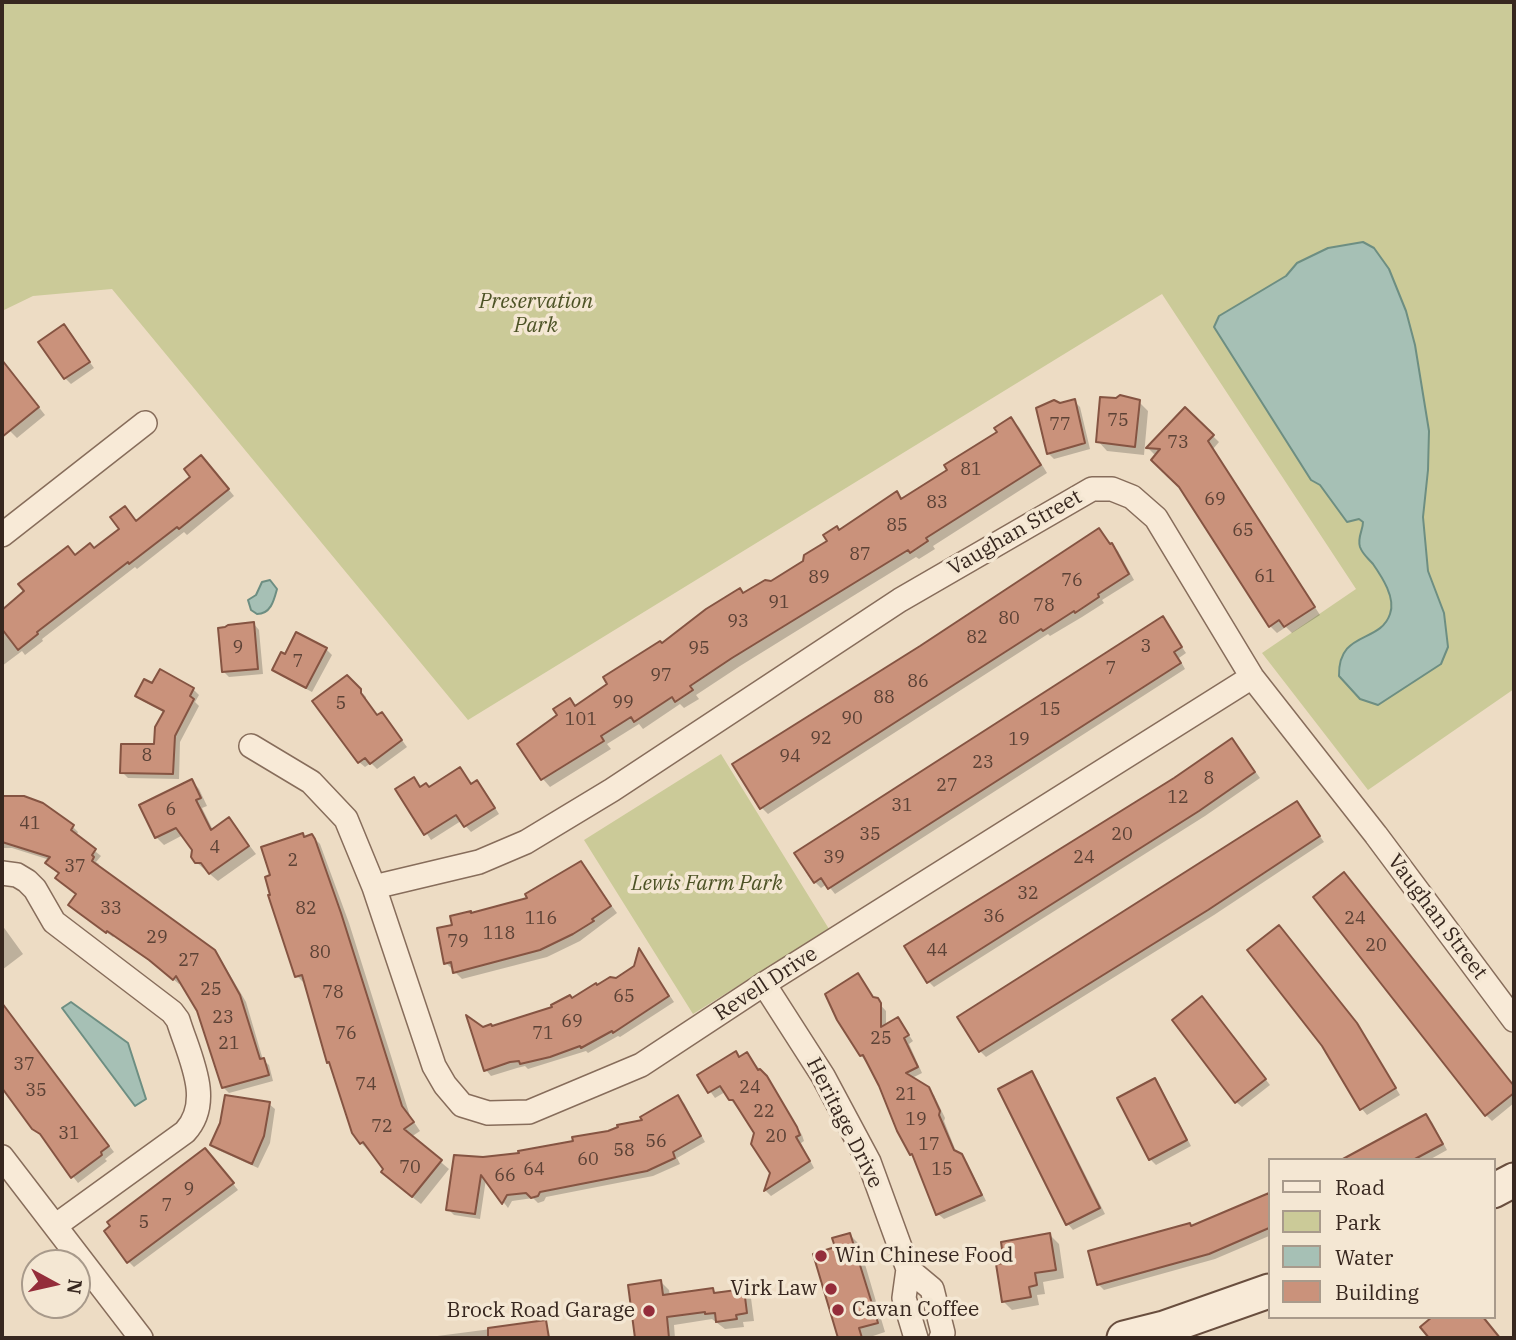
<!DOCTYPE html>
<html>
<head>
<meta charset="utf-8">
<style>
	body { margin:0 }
	#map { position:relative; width:1516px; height:1340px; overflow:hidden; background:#eddcc4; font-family:"IBM Plex Serif",serif }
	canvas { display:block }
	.frame { position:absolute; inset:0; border:4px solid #37271f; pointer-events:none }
	.legend { position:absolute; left:1268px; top:1158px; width:228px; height:161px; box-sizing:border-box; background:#f4e7d3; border:2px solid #a89a8b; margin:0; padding:9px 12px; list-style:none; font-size:21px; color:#37271f }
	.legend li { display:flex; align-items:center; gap:14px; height:35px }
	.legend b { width:35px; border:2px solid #a89a8b }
	.north { position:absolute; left:21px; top:1249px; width:70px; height:70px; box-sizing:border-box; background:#f4e7d3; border:2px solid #a89a8b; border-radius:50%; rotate:98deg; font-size:19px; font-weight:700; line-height:28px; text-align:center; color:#37271f }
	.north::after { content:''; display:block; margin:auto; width:24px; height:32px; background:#942d3a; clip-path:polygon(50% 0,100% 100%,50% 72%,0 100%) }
</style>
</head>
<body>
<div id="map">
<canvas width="1516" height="1340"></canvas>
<div class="frame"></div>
<ul class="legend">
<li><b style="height:9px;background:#f8ead7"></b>Road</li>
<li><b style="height:19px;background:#cbca98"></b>Park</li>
<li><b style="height:19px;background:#a6c0b5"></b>Water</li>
<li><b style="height:19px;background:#ca927b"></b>Building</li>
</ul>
<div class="north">N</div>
</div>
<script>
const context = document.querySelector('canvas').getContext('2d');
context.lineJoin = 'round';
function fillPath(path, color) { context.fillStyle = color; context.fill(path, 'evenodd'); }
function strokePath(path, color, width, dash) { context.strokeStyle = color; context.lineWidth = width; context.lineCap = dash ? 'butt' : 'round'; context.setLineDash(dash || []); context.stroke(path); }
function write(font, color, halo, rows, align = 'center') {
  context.font = font + ' "IBM Plex Serif",serif'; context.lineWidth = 7; context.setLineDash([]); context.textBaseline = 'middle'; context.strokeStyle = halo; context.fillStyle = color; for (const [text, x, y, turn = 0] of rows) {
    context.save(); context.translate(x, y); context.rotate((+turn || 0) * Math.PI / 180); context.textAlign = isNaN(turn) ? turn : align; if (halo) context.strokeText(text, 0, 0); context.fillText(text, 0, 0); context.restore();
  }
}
const green = new Path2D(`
	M 2,2 L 1514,2 L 1514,689 L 1368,790 L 1262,653 L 1356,589 L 1162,294 L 468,720 L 112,289 L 33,296 L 2,311 Z
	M 721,754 L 829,929 L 693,1014 L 584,840 Z`);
const water = new Path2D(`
	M 1363,242 L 1374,248 L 1389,269 L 1406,311 L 1415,345 L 1429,431 L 1428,470 L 1423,517 L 1428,571 L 1444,613 L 1448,647 L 1441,664 L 1378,705 L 1360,699 L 1339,676 C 1338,630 1380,644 1390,614 C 1396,598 1382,577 1373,564 C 1368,558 1363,555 1360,547 C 1357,537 1363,531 1363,522 L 1359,519 L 1347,522 L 1320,485 L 1311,480 L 1214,327 L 1219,316 L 1286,276 L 1297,263 L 1328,248 Z
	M 270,580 L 277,589 C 274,600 271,614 257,614 L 251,610 L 248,600 L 256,595 L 262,582 Z
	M 71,1002 L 128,1043 L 146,1099 L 135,1106 L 62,1008 Z`);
const shadow = new Path2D(`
	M 64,326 L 94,368 L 71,384 L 65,378 Z
	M 2,360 L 45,415 L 17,438 L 8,429 L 2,434 Z
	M 1074,401 L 1080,407 L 1090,449 L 1054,459 L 1048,453 L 1059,405 Z
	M 1139,402 L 1148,411 L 1144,455 L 1107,451 L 1098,441 Z
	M 1185,409 L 1219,442 L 1213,449 L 1320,615 L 1292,633 L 1286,627 L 1277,633 L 1270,626 L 1158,454 L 1154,454 L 1148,448 Z
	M 1011,419 L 1019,427 L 1047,473 L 933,546 L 935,549 L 919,559 L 916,557 L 740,666 L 696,695 L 699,699 L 684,708 L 680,704 L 643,729 L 639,724 L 607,744 L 611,749 L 550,787 L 543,779 L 520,744 L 560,715 L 569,700 L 576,707 L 662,645 L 744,595 L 771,583 L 805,562 L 840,532 L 896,493 L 903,500 L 949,470 L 999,432 Z
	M 208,464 L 234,496 L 187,535 L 184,532 L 137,569 L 135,567 L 42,639 L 43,641 L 25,655 L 22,651 L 2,666 L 2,611 L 76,556 L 95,550 L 121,529 L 125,508 L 137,522 Z
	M 1099,531 L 1118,551 L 1134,580 L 1102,600 L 1104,603 L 1082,617 L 1050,636 L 1048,634 L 768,814 L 762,808 L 734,765 L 921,648 Z
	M 1163,619 L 1186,653 L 1179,658 L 1185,669 L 835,894 L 827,884 L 821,888 L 815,882 Z
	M 254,624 L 259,630 L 263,674 L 229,677 L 223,671 Z
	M 326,649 L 332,655 L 312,692 L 280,675 L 274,669 L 286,656 Z
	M 160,672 L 193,689 L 199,695 L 195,702 L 199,706 L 180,742 L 179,779 L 128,778 L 122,772 L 156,746 L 165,713 L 143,701 L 138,695 L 153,685 Z
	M 347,677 L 366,697 L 366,701 L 378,717 L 387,720 L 407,747 L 377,769 L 371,763 L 365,767 L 359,762 Z
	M 1237,746 L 1260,778 L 1205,816 L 934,987 L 928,981 Z
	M 460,769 L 472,785 L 477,782 L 483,788 L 499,814 L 471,832 L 461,821 L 431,840 L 398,790 L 414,780 L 421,789 L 429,789 Z
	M 192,781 L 199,789 L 207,806 L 202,808 L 213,830 L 229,819 L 256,854 L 218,881 L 196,862 L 194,849 L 183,835 L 164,845 L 156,837 Z
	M 2,798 L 24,798 L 73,827 L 78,832 L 76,836 L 101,856 L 96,862 L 99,864 L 97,867 L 220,958 L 246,1002 L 263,1060 L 269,1065 L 273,1081 L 229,1093 L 223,1087 L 199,1010 L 182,982 L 179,984 L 157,966 L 114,936 L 113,937 L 76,911 L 78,894 L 50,860 L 12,848 L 2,848 Z
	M 1297,803 L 1324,842 L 1214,915 L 986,1057 L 980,1051 Z
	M 312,836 L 320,844 L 349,923 L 410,1116 L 420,1131 L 411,1137 L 449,1169 L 421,1204 L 391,1180 L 371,1150 L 369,1151 L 361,1143 L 333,1066 L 328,1062 L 305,984 L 297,976 L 273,876 L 305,838 Z
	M 580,863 L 617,913 L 580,941 L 547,957 L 462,979 L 446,963 L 454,926 L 529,899 Z
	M 1349,880 L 1514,1087 L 1514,1103 L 1492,1121 L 1486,1115 Z
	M 2,925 L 23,954 L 2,970 Z
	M 1285,933 L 1362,1031 L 1400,1095 L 1367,1115 L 1362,1109 Z
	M 640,951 L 674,1002 L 620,1037 L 618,1036 L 588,1053 L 586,1051 L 528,1069 L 525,1066 L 517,1068 L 491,1076 L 486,1070 L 483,1029 L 492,1028 L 573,1000 L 617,980 L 636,968 Z
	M 858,975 L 875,999 L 886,1011 L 886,1026 L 898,1019 L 913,1041 L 909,1044 L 922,1073 L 912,1078 L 934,1095 L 945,1118 L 944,1121 L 957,1154 L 967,1162 L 986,1201 L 944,1219 L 938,1214 L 916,1159 L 911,1154 L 881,1085 L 861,1055 Z
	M 1208,1004 L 1270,1085 L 1242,1107 L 1236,1102 Z
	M 2,1006 L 114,1152 L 105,1159 L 107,1161 L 78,1183 L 2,1085 Z
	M 736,1053 L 741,1058 L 747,1054 L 772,1084 L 802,1135 L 804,1141 L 801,1143 L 814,1168 L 771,1196 L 766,1191 L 771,1172 L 756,1133 L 725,1092 L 715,1098 L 699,1076 Z
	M 1032,1074 L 1037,1079 L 1105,1214 L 1073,1230 L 1068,1224 Z
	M 1155,1081 L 1160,1086 L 1191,1146 L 1156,1165 L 1150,1159 Z
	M 678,1098 L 684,1103 L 705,1142 L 677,1158 L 680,1164 L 653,1176 L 546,1197 L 544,1201 L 538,1203 L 533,1198 L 512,1201 L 508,1208 L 486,1179 L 480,1219 L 454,1215 L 448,1209 L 483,1159 L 521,1155 L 575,1143 L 644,1121 Z
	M 269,1104 L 275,1109 L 270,1143 L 258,1168 L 218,1150 L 213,1144 Z
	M 1426,1116 L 1432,1122 L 1447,1150 L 1429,1160 L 1346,1160 Z
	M 211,1156 L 238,1190 L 134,1267 L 129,1262 Z
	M 1269,1195 L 1269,1236 L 1215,1259 L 1104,1290 L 1098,1284 L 1192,1227 Z
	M 850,1235 L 859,1244 L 885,1332 L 867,1338 L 840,1338 L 815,1255 L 837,1248 Z
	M 1050,1235 L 1059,1244 L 1064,1278 L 1043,1282 L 1045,1294 L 1037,1295 L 1039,1305 L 1012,1310 L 1003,1301 L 1006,1264 Z
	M 661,1282 L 669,1290 L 670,1296 L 712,1290 L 717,1294 L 743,1290 L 751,1298 L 754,1321 L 743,1322 L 744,1327 L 725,1329 L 712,1319 L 674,1325 L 675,1338 L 637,1338 L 630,1286 Z
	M 545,1322 L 550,1338 L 422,1338 Z`);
const building = new Path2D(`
	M 64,324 L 90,362 L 64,379 L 38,342 Z
	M 2,360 L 39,407 L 2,437 Z
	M 1120,395 L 1140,400 L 1135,447 L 1096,442 L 1100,397 L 1116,398 Z
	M 1075,399 L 1085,443 L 1047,454 L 1036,408 L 1054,400 L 1060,403 Z
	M 1185,407 L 1214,435 L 1208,441 L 1315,607 L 1284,627 L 1279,620 L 1269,627 L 1179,487 L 1151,460 L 1160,449 L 1146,448 Z
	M 1011,417 L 1041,465 L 926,538 L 928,541 L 910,553 L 908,550 L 732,658 L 690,686 L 693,690 L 675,702 L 672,697 L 634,722 L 631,717 L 601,736 L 604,741 L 541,780 L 517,744 L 557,715 L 553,709 L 570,698 L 575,706 L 607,684 L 603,677 L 660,641 L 662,643 L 706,609 L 740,588 L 743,593 L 765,580 L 771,581 L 803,561 L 804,555 L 827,541 L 823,535 L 837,526 L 839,530 L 897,491 L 901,499 L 947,470 L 944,465 L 997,432 L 994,428 Z
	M 201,455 L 229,489 L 179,529 L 177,527 L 129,564 L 128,562 L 37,632 L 38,634 L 18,650 L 2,629 L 2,610 L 24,591 L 18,584 L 68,546 L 75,555 L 90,543 L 94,548 L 119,529 L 110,517 L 125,506 L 136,521 L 190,477 L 184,469 Z
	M 1099,528 L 1110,544 L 1112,543 L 1129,574 L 1098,594 L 1099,597 L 1075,613 L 1074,611 L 1043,631 L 1041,629 L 760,809 L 732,764 L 920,646 Z
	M 1163,616 L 1182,647 L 1174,652 L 1181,663 L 828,889 L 821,878 L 814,883 L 794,853 Z
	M 254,622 L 258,669 L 222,672 L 218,628 L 225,627 L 228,625 Z
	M 296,632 L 327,648 L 306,688 L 272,670 L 281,652 L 285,654 Z
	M 160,669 L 194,688 L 190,696 L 194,699 L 175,736 L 173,774 L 120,773 L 121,744 L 154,744 L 155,727 L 164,711 L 135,696 L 144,679 L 152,683 Z
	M 347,675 L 361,689 L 361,693 L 377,715 L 382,712 L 402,740 L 370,764 L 365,758 L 358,763 L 312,701 Z
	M 1232,738 L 1255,772 L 1199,811 L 927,983 L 904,946 L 1174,778 Z
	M 460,767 L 471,784 L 477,780 L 495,808 L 464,827 L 456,815 L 424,835 L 395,789 L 414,777 L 420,787 L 426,783 L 429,787 Z
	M 192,779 L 201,798 L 196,800 L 211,830 L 229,817 L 249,846 L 209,874 L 201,863 L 195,863 L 191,857 L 192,850 L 176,828 L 155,838 L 139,805 Z
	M 2,796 L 24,796 L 43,803 L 74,825 L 71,830 L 96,849 L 92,855 L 94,857 L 92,861 L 215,950 L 240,995 L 260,1059 L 264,1058 L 269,1075 L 222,1088 L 197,1011 L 176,976 L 173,980 L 149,960 L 107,931 L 106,933 L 68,905 L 76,894 L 55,878 L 59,873 L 45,863 L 50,857 L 2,842 Z
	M 1297,801 L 1320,836 L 1208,910 L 979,1052 L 957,1017 Z
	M 303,833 L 304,837 L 312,834 L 315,839 L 341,913 L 402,1106 L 414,1122 L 404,1129 L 442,1160 L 412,1197 L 381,1172 L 383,1169 L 363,1142 L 360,1144 L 352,1133 L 329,1062 L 327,1063 L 302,975 L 295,977 L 268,895 L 270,895 L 265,877 L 270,875 L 261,847 Z
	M 581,861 L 611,906 L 592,919 L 594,921 L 573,934 L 540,950 L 453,973 L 451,962 L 444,964 L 437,928 L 452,925 L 450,916 L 471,911 L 471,913 L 527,898 L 525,894 Z
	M 1344,872 L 1514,1086 L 1514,1093 L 1485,1116 L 1313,897 Z
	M 1279,925 L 1357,1023 L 1396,1088 L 1360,1110 L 1322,1046 L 1247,950 Z
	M 639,948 L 669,996 L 613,1033 L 612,1031 L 581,1048 L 580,1046 L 550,1057 L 520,1064 L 519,1061 L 510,1062 L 484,1071 L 466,1015 L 483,1027 L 491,1024 L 492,1026 L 552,1007 L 551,1005 L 570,995 L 572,998 L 596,983 L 597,985 L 610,977 L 616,978 L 634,966 Z
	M 858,973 L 873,997 L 878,998 L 881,1003 L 881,1027 L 898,1017 L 909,1035 L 904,1038 L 918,1067 L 906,1073 L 929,1087 L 940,1111 L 939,1115 L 954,1150 L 962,1154 L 982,1195 L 936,1215 L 912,1154 L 910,1155 L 897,1131 L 879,1086 L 863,1055 L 860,1056 L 837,1020 L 825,994 Z
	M 1202,996 L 1266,1079 L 1235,1103 L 1172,1020 Z
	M 2,1003 L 109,1146 L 101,1152 L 102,1155 L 71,1178 L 40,1134 L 32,1129 L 2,1088 Z
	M 736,1051 L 739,1057 L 747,1052 L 758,1070 L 760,1069 L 767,1076 L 797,1127 L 800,1135 L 796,1137 L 810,1161 L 764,1191 L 770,1173 L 751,1144 L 754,1133 L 733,1100 L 729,1100 L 720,1086 L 708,1093 L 697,1075 Z
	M 1032,1071 L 1100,1208 L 1066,1225 L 998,1089 Z
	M 1155,1078 L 1187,1140 L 1149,1160 L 1117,1098 Z
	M 225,1095 L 270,1102 L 264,1136 L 252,1164 L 210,1145 L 220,1123 Z
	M 678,1095 L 701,1136 L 673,1152 L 675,1158 L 647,1171 L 540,1192 L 538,1196 L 531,1198 L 526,1193 L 507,1195 L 502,1204 L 481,1175 L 475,1214 L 446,1210 L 454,1155 L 483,1157 L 519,1153 L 518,1151 L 573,1141 L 572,1137 L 608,1131 L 618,1127 L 617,1125 L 642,1120 L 640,1117 Z
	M 1426,1114 L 1443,1144 L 1413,1160 L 1341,1160 Z
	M 205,1148 L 234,1183 L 127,1263 L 104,1231 L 110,1226 L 107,1222 Z
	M 1269,1193 L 1269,1228 L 1209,1254 L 1097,1285 L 1088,1251 L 1190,1223 L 1191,1226 Z
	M 850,1233 L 878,1323 L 859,1328 L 862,1338 L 838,1338 L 813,1254 L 835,1247 L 832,1238 Z
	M 1050,1233 L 1056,1270 L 1035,1273 L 1037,1285 L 1029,1287 L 1031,1297 L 1002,1302 L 996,1264 L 1004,1263 L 1001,1242 Z
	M 661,1280 L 663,1295 L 713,1288 L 714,1293 L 744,1289 L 747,1313 L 736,1315 L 737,1319 L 716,1322 L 715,1313 L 705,1314 L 705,1312 L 667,1317 L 669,1338 L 635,1338 L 628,1285 Z
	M 1432,1317 L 1483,1317 L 1500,1338 L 1429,1338 L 1420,1327 Z
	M 546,1320 L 549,1338 L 488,1338 L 488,1328 Z`);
const street = new Path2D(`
	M 2,535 L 145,423
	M 251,746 L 311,782 L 346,819 L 374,887 L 434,1066 L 445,1085 L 462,1105 L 488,1113 L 529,1112 L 641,1065 L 764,984 L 1252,677
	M 2,873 L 17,875 L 27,881 L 35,889 L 54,922 L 172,1012 L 178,1020 C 189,1056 214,1101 185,1132 L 55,1226
	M 374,887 L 479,862 L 526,842 L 612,790 L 900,600 L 1092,489 L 1112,489 L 1132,497 L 1156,518 L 1252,677 L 1376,835 L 1514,1020
	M 764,984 L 823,1076 L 869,1162 L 908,1269 L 904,1298 L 916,1338
	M 2,1157 L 141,1338
	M 908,1269 L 932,1289 L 943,1333 L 941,1338`);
const secondary = new Path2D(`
	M 1493,1191 L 1514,1180
	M 1124,1338 L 1164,1328 L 1269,1291`);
const markers = [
	[821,1256,7,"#942d3a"],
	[831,1289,7,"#942d3a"],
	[838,1310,7,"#942d3a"],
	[649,1311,7,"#942d3a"]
];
const numberNames = [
	["75",1118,421],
	["77",1060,425],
	["73",1178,443],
	["81",971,470],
	["69",1215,500],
	["83",937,503],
	["85",897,526],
	["65",1243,531],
	["87",860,555],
	["61",1265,577],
	["89",819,578],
	["76",1072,581],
	["91",779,603],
	["78",1044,606],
	["80",1009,619],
	["93",738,622],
	["82",977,638],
	["3",1146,647],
	["9",238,648],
	["95",699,649],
	["7",298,662],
	["7",1111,669],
	["97",661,676],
	["86",918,682],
	["88",884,698],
	["99",623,703],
	["5",341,704],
	["15",1050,710],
	["90",852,719],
	["101",581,720],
	["92",821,739],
	["19",1019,740],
	["8",147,756],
	["94",790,757],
	["23",983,763],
	["8",1209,779],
	["27",947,786],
	["12",1178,798],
	["31",902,806],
	["6",171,810],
	["41",30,824],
	["35",870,835],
	["20",1122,835],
	["4",215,848],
	["39",834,858],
	["24",1084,858],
	["2",293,861],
	["37",75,867],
	["32",1028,894],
	["33",111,909],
	["82",306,909],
	["36",994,917],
	["116",541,919],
	["24",1355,919],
	["118",499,934],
	["29",157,938],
	["79",458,942],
	["20",1376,946],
	["44",937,951],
	["80",320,953],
	["27",189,961],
	["25",211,990],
	["78",333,993],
	["65",624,997],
	["23",223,1018],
	["69",572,1022],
	["76",346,1034],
	["71",543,1034],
	["25",881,1039],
	["21",229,1044],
	["37",24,1065],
	["74",366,1085],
	["24",750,1088],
	["35",36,1091],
	["21",906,1095],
	["22",764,1112],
	["19",916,1120],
	["72",382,1127],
	["31",69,1134],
	["20",776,1137],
	["56",656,1142],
	["17",929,1145],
	["58",624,1151],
	["60",588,1160],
	["70",410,1168],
	["64",534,1170],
	["15",942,1170],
	["66",505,1176],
	["9",189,1190],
	["7",167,1206],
	["5",144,1223]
];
const parkNames = [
	["Preservation",536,302],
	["Park",536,326],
	["Lewis Farm Park",707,884]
];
const streetNames = [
	["Vaughan Street",1015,533,-30],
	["Vaughan Street",1437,917,53],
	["Revell Drive",766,984,-33],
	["Heritage Drive",844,1123,63]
];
const poiNames = [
	["Win Chinese Food",835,1256],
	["Virk Law",817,1289,"right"],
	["Cavan Coffee",852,1310],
	["Brock Road Garage",635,1311,"right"]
];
fillPath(green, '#cbca98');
fillPath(water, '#a6c0b5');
strokePath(water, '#6d8e82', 2);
fillPath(shadow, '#0003');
fillPath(building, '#ca927b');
strokePath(building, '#855442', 2);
strokePath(street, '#876d5b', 26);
strokePath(secondary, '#694e3e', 37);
strokePath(street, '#f8ead7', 23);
strokePath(secondary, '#f8ead7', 33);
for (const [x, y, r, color] of markers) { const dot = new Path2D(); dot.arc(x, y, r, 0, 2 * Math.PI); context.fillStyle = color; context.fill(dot); strokePath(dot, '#f4e7d3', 2.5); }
write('18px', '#5c4236', null, numberNames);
write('italic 21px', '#4d5326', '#f4e7d3', parkNames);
write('21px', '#37271f', '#f4e7d3', streetNames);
write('21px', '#37271f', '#f4e7d3', poiNames, 'left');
</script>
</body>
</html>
